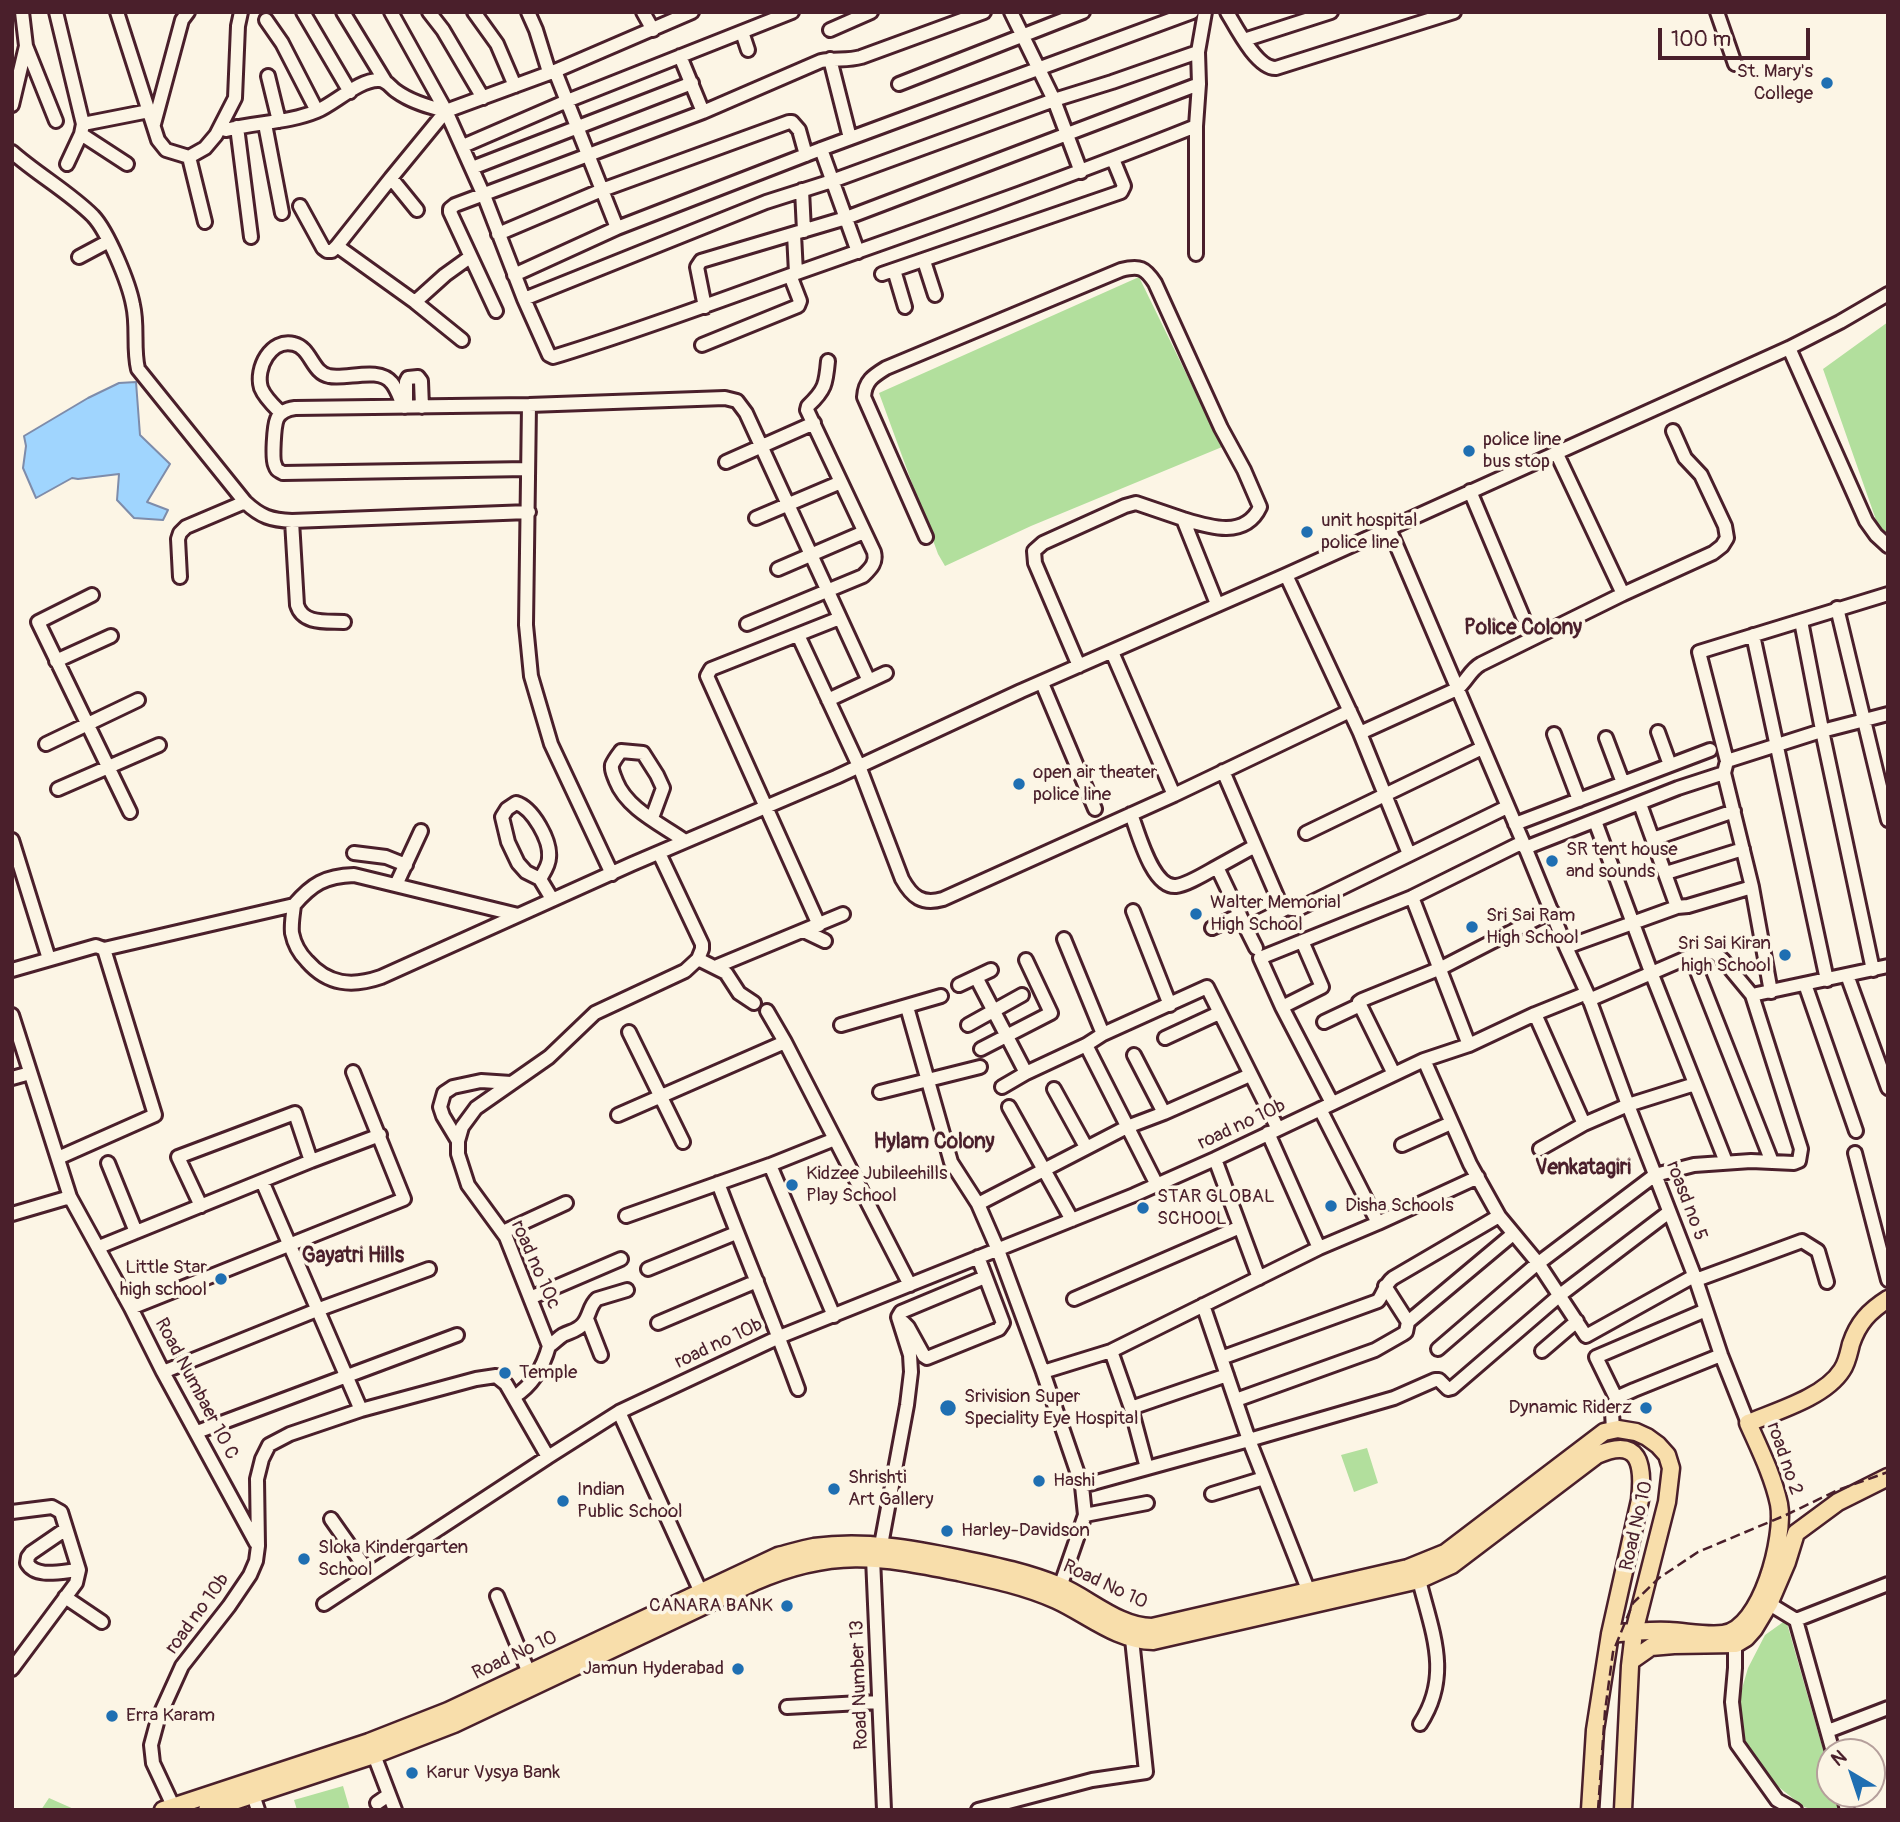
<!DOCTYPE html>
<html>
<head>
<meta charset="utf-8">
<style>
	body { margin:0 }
	#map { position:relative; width:1900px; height:1822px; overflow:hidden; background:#fcf5e5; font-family:Pangolin,sans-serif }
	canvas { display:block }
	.frame { position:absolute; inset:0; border:14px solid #4a1f2b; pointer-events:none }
	.north { position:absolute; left:1816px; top:1738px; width:70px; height:70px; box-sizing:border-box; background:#fcf5e5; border:2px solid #b59f9b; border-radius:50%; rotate:321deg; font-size:19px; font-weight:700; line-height:28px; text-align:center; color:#4a1f2b }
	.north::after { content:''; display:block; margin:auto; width:24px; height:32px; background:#1f6fb2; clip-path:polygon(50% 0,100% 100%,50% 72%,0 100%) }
	.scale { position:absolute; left:1658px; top:28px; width:152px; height:32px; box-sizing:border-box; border:4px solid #4a1f2b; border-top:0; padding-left:9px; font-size:21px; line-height:24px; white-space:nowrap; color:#4a1f2b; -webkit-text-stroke:5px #fcf5e5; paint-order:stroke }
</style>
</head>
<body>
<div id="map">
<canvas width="1900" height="1822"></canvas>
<div class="frame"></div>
<div class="north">N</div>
<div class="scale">100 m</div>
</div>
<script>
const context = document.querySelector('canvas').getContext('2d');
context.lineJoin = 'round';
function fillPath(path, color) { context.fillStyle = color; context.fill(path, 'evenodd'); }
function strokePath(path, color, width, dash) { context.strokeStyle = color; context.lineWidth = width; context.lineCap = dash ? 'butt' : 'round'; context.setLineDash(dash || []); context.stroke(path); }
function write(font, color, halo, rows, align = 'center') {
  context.font = font + ' Pangolin,sans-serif'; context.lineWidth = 7; context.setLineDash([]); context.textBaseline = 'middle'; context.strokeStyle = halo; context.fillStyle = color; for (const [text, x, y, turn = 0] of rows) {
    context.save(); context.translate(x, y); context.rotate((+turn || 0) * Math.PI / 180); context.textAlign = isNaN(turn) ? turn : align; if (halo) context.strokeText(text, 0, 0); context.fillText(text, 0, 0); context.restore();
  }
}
const green = new Path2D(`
	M 1139,277 L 1222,447 L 1031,526 L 945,566 L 938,554 L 879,393 Z
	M 1888,322 L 1888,554 L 1823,369 Z
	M 1367,1448 L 1378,1483 L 1354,1492 L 1341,1455 Z
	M 1786,1620 L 1830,1774 L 1830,1794 L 1836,1794 L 1840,1810 L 1815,1810 L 1804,1807 L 1771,1781 L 1745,1743 L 1739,1699 L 1748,1668 L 1765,1635 Z
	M 343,1786 L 350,1810 L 297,1810 L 294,1800 Z
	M 49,1798 L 76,1810 L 41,1810 Z`);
const water = new Path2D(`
	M 136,382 L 140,435 L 170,464 L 147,502 L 168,510 L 163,520 L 134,518 L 117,500 L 119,474 L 78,479 L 72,478 L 36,498 L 23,468 L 26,446 L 24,436 L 88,398 L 119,383 Z`);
const minor = new Path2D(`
	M 56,12 L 83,124 L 81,134 L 67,164
	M 117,12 L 158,140 L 166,150 L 189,157 L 205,222
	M 303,12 L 350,92
	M 343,12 L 385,81
	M 391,12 L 446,111
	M 429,12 L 443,30 L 483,98
	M 474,12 L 497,44 L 515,86
	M 528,12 L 536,30 L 549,72
	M 643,12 L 653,30
	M 1011,12 L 1054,100 L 1081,172
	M 1227,12 C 1236,27 1257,69 1276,68 L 1454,12
	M 1717,12 L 1735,64
	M 266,20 L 282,43 L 317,111
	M 830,30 L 871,12
	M 742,32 L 748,50
	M 1244,40 L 1331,12
	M 26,46 L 56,121
	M 680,56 L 703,112
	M 830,59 L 850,138
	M 555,71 L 617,228
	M 268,76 L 279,121
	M 899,84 L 1083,12
	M 12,105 L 26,46 L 22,12
	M 83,124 L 149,111
	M 154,124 L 182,20 L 188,12
	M 265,124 L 282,213
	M 237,127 L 251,237
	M 226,130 C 256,122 288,123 317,111 C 334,104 360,79 379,80 C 387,80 390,87 396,91 C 411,102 429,107 446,111 L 485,198 L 524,299 L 549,355 L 553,357 C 632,333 710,304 788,276 C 925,228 1061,180 1196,126
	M 81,134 L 127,164
	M 463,146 L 567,101 L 792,12
	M 821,149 L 858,252
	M 12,152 C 38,175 69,192 93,216 C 108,232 129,283 133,305 C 138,326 133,348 138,369 L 245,502 C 261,517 271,520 292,521 L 529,512
	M 189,157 L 205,148 L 216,135 L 235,98 L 238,26 L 241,12
	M 472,168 L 692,83
	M 391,178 L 337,246 L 415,302 L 462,340
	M 802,190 L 804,231
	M 300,206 L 323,248 L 327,251 L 332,251 L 337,246
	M 417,210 L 391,178 L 446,111 L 555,71 L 692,12
	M 498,234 L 602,190 L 789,122 L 792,122 L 799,130 L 806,155
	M 794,234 L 796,273
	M 1196,254 L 1196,126 L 1199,84 L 1198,52 L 1205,12
	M 79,257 L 109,241
	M 924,261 L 935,295
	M 894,270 L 905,307
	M 882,274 L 1121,192 L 1124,186 L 1113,159
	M 514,275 L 617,228 L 821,149 L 1192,12
	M 524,299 L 766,202 L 832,181 L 1054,100 L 1112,82 L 1198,52
	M 415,302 L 445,275 L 470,257
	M 705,307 L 697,267 L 701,261 L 846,218 L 1199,84
	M 496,311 L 450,212 L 450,209 L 455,205 L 703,112 L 821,61 C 834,58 848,61 861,57 L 984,12
	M 702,345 L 798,306 L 800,301 L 790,275
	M 1789,348 L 1866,521 L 1876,535 L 1888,546
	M 529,405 L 526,625 L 531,676 L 551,744 L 612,874
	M 406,407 L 406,382 L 408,378 L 418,377 L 421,381 L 422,407
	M 281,413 C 274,406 265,398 261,388 C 255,368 271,338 294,344 C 311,348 312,373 329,376 C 346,380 379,366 392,383 C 397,389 400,399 404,407
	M 1556,452 L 1623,594
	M 726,462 L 814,423
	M 528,469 L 283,473 C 278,470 277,471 275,465 C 272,459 274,426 277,419 C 280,412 288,409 295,408 L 529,405 L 725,398 L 737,401 L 746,413 L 869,681
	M 1470,491 L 1523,617
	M 756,518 L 841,482
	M 292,521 L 297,605 C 303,625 327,621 344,622
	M 1389,528 L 1523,842 L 1566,947 L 1587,993 L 1628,1105 L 1696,1280 L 1721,1355 L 1748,1423
	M 926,537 L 864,397 C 865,381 873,376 886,368 L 1121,270 C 1140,265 1145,268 1155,283 L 1221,428 L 1244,470 L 1260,507 C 1245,539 1209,527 1183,519
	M 778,569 L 864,532
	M 1286,575 L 1360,733 L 1409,854
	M 180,577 L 178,539 L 180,533 L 186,527 L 245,502
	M 92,595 L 38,622 L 130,812
	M 1837,608 L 1888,820
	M 1801,621 L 1824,740 L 1873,970
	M 747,624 L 863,576 C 870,569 877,563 874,552 L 807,410 L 808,406 C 825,390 826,384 828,361
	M 798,635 L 859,766 L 902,879 C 912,897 922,905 943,899 L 1174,795 L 1112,652
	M 1753,635 L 1827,980
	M 56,661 L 111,636
	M 1079,666 L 1035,563 L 1034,551 L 1043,543 L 1125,506 L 1136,503 L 1183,519 L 1217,604
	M 1042,683 L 1095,809
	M 828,700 L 886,673
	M 1658,732 L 1670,765
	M 1360,733 L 1457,689 C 1467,681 1470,670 1481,664 L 1623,594 L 1713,553 L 1722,546 L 1727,538 L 1725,526 L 1701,475 L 1685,458 L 1673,431
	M 1554,734 L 1579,800
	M 1606,738 L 1623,783
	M 46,744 L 138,700
	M 1727,761 L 1699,652 L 1888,594
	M 1223,771 L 1279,901 C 1285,908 1289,910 1298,909 L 1507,807
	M 58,789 L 159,745
	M 1174,795 L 1350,711
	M 1640,804 L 1677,907
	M 1131,814 C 1138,832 1152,888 1176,886 C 1187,885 1206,873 1217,867 L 1246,928 L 1287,908
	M 652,818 L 663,788 L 657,775 L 643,753 L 621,751 C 618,755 614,760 612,765 C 611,771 614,775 616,781 C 627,809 661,824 685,841
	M 1595,821 L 1651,972 L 1726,1162
	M 1515,824 L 1710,750
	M 1306,833 L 1482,748
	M 1653,839 L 1734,811
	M 12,840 L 49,959
	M 1525,848 L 1678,788 L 1724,773
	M 354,853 L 386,857 L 406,865
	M 659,853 L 702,944 L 702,949 L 698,959 L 726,973 L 739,993 L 754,1003
	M 1217,867 L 1255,846
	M 1666,873 L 1743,849
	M 540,879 C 544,872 549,865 549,858 C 551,841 533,808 516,803 L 507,809 L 502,817 L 508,842 L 518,863 L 526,872 L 540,879 L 552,899
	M 396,885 L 421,831
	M 1412,897 L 1469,1045
	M 294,905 C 312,884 325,876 354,875 L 518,915
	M 1133,911 L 1170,1005
	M 819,925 L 707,676 L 711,669 L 840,618
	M 1212,928 L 1240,915
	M 1246,928 L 1256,948
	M 804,931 L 825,941
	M 1064,939 L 1103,1034
	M 1566,947 L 1677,907 L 1688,906 L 1752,887
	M 104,949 L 294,905 C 293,914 291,924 292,933 C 294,943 299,953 307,961 C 328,985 352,987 381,977 L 632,864 L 836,777 L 1021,691 L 1286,575 L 1789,348 L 1840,322 L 1888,294
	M 1691,956 L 1772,1162
	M 715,967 L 843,914
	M 12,970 L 96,946 L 104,949 L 155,1115 L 58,1158
	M 1847,975 L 1888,1088
	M 976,977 L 1026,1073 L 1086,1045 L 1103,1034 L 1207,987 L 1278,1129
	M 1805,984 L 1856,1131
	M 959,985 L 991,970
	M 1771,992 L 1752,887 L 1724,773 L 1727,761 L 1818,732 L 1888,714
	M 1752,995 L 1888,966
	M 1360,1005 L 1394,1074
	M 907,1007 L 951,1162 L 978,1204 L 998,1250 L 1043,1372 L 1082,1486 L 1085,1515 L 1060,1587
	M 1282,1007 L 1322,987 L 1302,941
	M 767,1011 L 785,1042 L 910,1285
	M 1535,1014 L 1584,1124
	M 12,1015 L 70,1197 L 131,1308 L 163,1372 L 256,1543
	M 1324,1022 L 1360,1005 L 1359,1002 L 1362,1000 L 1441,968 L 1552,911
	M 841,1025 L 941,996
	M 968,1025 L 1022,995
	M 629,1032 L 683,1142
	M 1165,1038 L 1219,1013
	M 1086,1045 L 1157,1185
	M 981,1049 L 1051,1013 L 1026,960
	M 1134,1055 L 1164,1113
	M 1424,1060 L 1470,1164 L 1499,1216 L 1538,1263 L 1586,1336 L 1694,1276
	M 12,1078 L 30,1073
	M 511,1083 L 481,1081 L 453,1087 L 444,1093 L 440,1107 L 443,1116 L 458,1141 L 458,1154 L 468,1185 L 506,1237 L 549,1346 C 543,1368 533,1385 514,1397
	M 1002,1087 L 1026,1073
	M 1054,1089 L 1086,1147
	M 880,1092 L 980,1067
	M 1332,1103 L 1282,1007 L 1260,958 L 1412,897 L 1523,842
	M 1009,1107 L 1072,1220
	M 1320,1109 L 1378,1223
	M 618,1115 L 785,1042
	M 1268,1133 L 1319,1248
	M 458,1141 L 462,1127 L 476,1108 L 549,1057 L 595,1013 L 685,971 L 698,959
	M 1402,1145 L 1451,1123
	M 1540,1149 L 1584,1124 L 1628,1105 L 1695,1084
	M 1855,1153 L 1888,1280
	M 1215,1159 L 1259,1278
	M 108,1163 L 136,1232
	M 770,1165 L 834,1316
	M 262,1181 L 361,1410
	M 718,1183 C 744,1252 773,1320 798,1389
	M 978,1204 L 1127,1127 L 1164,1113 L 1250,1075
	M 201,1206 L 178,1157 L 295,1113 L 311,1161
	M 12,1214 L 70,1197
	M 626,1216 L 770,1165 L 835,1139
	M 503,1232 L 566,1203
	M 99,1247 L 311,1161 L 380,1135
	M 648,1269 L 736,1233
	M 1696,1280 L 1802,1241 L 1818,1251 L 1827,1282
	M 1385,1286 L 1408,1322
	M 530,1298 L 621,1259
	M 1074,1299 L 1240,1227
	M 1203,1305 L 1249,1440 L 1311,1597
	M 131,1308 L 404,1199 L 353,1072
	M 587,1319 L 601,1355
	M 903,1322 L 908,1327 L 924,1356 L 927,1358 L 999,1329 L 1003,1323 L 978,1257
	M 658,1323 L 757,1281
	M 549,1346 C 554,1343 558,1338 563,1335 C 571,1331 577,1331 583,1324 C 590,1316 589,1306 597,1299 L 627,1290
	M 1438,1349 L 1532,1268 L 1655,1175 L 1694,1165 L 1751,1161 L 1794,1163 L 1799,1161 L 1801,1149 L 1752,995 L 1723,960 L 1714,952 L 1691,956 L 1589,1000
	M 1111,1351 L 1131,1408 L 1147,1468
	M 1542,1351 L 1577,1321
	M 1221,1358 L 1378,1301 C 1384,1293 1385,1284 1393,1278 L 1499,1216
	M 163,1372 L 317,1310 L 429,1269
	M 1043,1372 L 1111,1351 L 1319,1248 L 1378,1223 L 1478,1177
	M 1616,1398 L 1596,1357 L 1706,1310
	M 1236,1400 L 1375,1350 L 1403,1334 L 1406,1332 L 1408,1322 L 1513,1234
	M 1131,1408 L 1227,1375
	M 619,1412 L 704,1599
	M 1613,1430 L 1612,1412 L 1616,1398 L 1634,1390 L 1721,1355
	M 197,1432 L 457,1335
	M 1082,1486 L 1249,1440 L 1394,1398 L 1435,1380 L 1439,1380 L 1448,1389 L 1452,1388 L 1560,1295 L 1669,1212
	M 1212,1494 L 1264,1478
	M 12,1512 L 52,1507 L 61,1512 L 79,1570 L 76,1583 L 12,1669
	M 1085,1515 L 1147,1503
	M 331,1519 L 369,1573
	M 66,1529 L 31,1553 L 28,1557 L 27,1563 C 36,1579 63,1571 79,1570
	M 881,1545 L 907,1405 L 911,1372 L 910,1355 L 898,1317 L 901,1312 L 985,1277
	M 873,1558 L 884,1810
	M 1419,1580 C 1432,1632 1452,1675 1420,1724
	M 497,1596 L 529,1673
	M 65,1597 L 102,1622
	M 1763,1600 L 1796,1620 L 1833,1752
	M 324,1604 L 548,1457
	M 1796,1620 L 1888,1584
	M 1735,1638 L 1735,1668 L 1732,1702 L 1737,1744 L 1777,1800 L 1795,1810
	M 787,1707 L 879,1702
	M 1828,1731 L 1888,1708
	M 374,1755 L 395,1810
	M 1843,1794 L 1847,1810
	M 253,1795 L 258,1810
	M 377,1803 L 387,1796 L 388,1792
	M 175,1810 L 153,1763 L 151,1745 L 158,1719 L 182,1666 L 229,1606 L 250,1575 L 256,1561 L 258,1546 L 257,1479 L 262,1459 L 269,1445 L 290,1434 L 361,1410 L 476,1379 L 496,1376 L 506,1384 L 548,1457 L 619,1412 L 779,1337 L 1134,1195 L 1215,1159 L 1424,1060 L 1469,1045 L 1535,1014 L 1587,993
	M 978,1810 L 1092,1780 L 1146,1772 L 1132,1639`);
const major = new Path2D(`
	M 1610,1634 C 1630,1632 1650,1630 1669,1631 C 1687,1632 1706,1636 1723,1634 C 1762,1629 1785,1536 1779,1504 C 1773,1476 1760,1450 1748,1423 C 1777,1411 1825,1397 1842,1370 C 1847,1363 1849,1352 1851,1344 C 1858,1323 1869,1311 1888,1299
	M 1631,1661 L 1651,1647 L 1674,1645 L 1736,1644 L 1746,1638 L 1754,1629 L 1769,1604 L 1787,1562 L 1796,1533 L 1838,1502 L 1888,1477
	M 163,1810 L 369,1742 L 448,1711 L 778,1556 C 790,1553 802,1549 814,1547 C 865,1540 913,1549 962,1559 C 996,1566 1029,1573 1060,1586 C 1090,1599 1119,1627 1152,1627 L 1408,1568 L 1445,1553 L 1604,1432 L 1618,1429 L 1636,1432 L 1647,1437 L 1658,1445 L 1667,1455 L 1671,1468 L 1667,1502 L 1634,1632 L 1630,1666 L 1623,1810
	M 207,1810 L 374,1755 L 454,1724 L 754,1582 C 831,1548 879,1556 958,1572 C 991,1579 1025,1586 1056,1600 C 1087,1614 1117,1641 1153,1641 L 1419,1580 L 1452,1565 L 1597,1455 C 1640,1436 1644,1465 1640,1500 L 1610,1634 L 1595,1730 L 1590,1810`);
const rail = new Path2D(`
	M 1598,1810 L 1605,1711 L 1613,1652 L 1633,1603 L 1659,1578 L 1698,1552 L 1786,1515 L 1838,1490 L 1888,1472`);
const markers = [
	[1827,83,7,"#1f6fb2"],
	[1469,451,7,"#1f6fb2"],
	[1307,532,7,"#1f6fb2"],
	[1019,784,7,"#1f6fb2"],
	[1552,861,7,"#1f6fb2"],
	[1196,914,7,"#1f6fb2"],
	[1472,927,7,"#1f6fb2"],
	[1785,955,7,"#1f6fb2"],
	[792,1185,7,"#1f6fb2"],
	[1331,1206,7,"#1f6fb2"],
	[1143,1208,7,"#1f6fb2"],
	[221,1279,7,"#1f6fb2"],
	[505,1373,7,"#1f6fb2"],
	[948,1408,9,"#1f6fb2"],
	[1646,1408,7,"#1f6fb2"],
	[1039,1481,7,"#1f6fb2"],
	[834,1489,7,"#1f6fb2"],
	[563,1501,7,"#1f6fb2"],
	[947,1531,7,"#1f6fb2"],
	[304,1559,7,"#1f6fb2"],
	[787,1606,7,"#1f6fb2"],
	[738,1669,7,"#1f6fb2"],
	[112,1716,7,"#1f6fb2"],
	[412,1773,7,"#1f6fb2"]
];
const poiNames = [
	["St. Mary's",1813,72,"right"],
	["College",1813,94,"right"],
	["police line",1483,440],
	["bus stop",1483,462],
	["unit hospital",1321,521],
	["police line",1321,543],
	["open air theater",1033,773],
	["police line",1033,795],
	["SR tent house",1566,850],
	["and sounds",1566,872],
	["Walter Memorial",1210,903],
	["High School",1210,925],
	["Sri Sai Ram",1486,916],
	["High School",1486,938],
	["Sri Sai Kiran",1771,944,"right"],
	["high School",1771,966,"right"],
	["Kidzee Jubileehills",806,1174],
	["Play School",806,1196],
	["STAR GLOBAL",1157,1197],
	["SCHOOL",1157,1219],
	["Disha Schools",1345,1206],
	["Little Star",207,1268,"right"],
	["high school",207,1290,"right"],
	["Temple",519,1373],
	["Srivision Super",964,1397],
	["Speciality Eye Hospital",964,1419],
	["Dynamic Riderz",1632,1408,"right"],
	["Shrishti",848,1478],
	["Art Gallery",848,1500],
	["Hashi",1053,1481],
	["Indian",577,1490],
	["Public School",577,1512],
	["Harley-Davidson",961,1531],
	["Sloka Kindergarten",318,1548],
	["School",318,1570],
	["CANARA BANK",773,1606,"right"],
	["Jamun Hyderabad",724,1669,"right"],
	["Erra Karam",126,1716],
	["Karur Vysya Bank",426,1773]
];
const streetNames = [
	["road no 10b",1242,1125,-25],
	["roasd no 5",1686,1201,69],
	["road no 10c",535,1265,66],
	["road no 10b",719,1344,-25],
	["Road Numbaer 10 C",196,1389,62],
	["road no 2",1784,1459,71],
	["Road No 10",1637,1526,-77],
	["Road No 10",1105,1585,25],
	["road no 10b",198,1614,-54],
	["Road No 10",515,1656,-25],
	["Road Number 13",860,1685,-92]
];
const neighbourhoodNames = [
	["Police Colony",1523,629],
	["Hylam Colony",934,1143],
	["Venkatagiri",1583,1169],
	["Gayatri Hills",353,1257]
];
fillPath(green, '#b2df9d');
fillPath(water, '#a0d5fe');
strokePath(water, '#7e8caa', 2);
strokePath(minor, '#4a1f2b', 18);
strokePath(major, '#4a1f2b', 21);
strokePath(minor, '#fcf5e5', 12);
strokePath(major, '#f8deab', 16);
strokePath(rail, '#4a1f2b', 2.5, [10, 5]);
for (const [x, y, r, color] of markers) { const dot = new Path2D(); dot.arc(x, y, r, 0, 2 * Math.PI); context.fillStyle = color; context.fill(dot); strokePath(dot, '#fcf5e5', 2.5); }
write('19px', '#4a1f2b', '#fcf5e5', poiNames, 'left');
write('19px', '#4a1f2b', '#fcf5e5', streetNames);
write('bold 21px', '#4a1f2b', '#fcf5e5', neighbourhoodNames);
</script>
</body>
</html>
